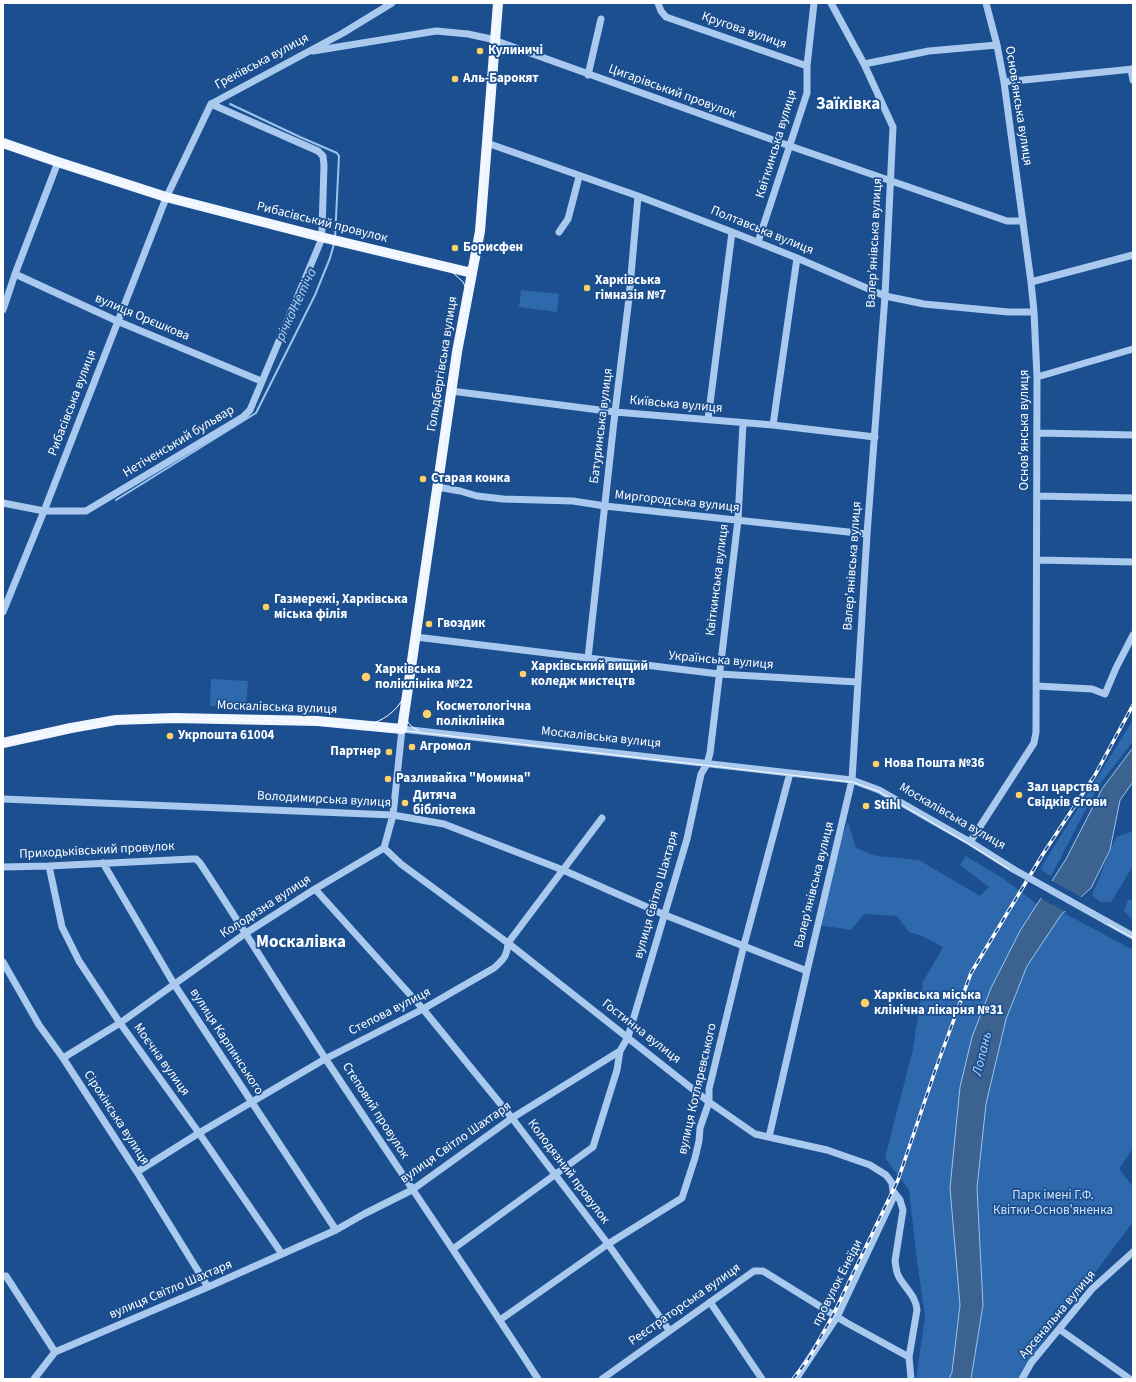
<!DOCTYPE html>
<html>
<head>
<meta charset="utf-8">
<style>
	body { margin:0 }
	#map { position:relative; width:1136px; height:1382px; overflow:hidden; background:#1b4f8f; font-family:"Source Sans 3",sans-serif }
	canvas { display:block }
	.frame { position:absolute; inset:0; border:4px solid #fff; pointer-events:none }
</style>
</head>
<body>
<div id="map">
<canvas width="1136" height="1382"></canvas>
<div class="frame"></div>
</div>
<script>
const context = document.querySelector('canvas').getContext('2d');
context.lineJoin = 'round';
function fillPath(path, color) { context.fillStyle = color; context.fill(path, 'evenodd'); }
function strokePath(path, color, width, dash) { context.strokeStyle = color; context.lineWidth = width; context.lineCap = dash ? 'butt' : 'round'; context.setLineDash(dash || []); context.stroke(path); }
function write(font, color, halo, rows, align = 'center') {
  context.font = font + ' "Source Sans 3",sans-serif'; context.lineWidth = 3.5; context.setLineDash([]); context.textBaseline = 'middle'; context.strokeStyle = halo; context.fillStyle = color; for (const [text, x, y, turn = 0] of rows) {
    context.save(); context.translate(x, y); context.rotate((+turn || 0) * Math.PI / 180); context.textAlign = isNaN(turn) ? turn : align; if (halo) context.strokeText(text, 0, 0); context.fillText(text, 0, 0); context.restore();
  }
}
const green = new Path2D(`
	M 521,290 L 559,294 L 557,312 L 519,307 Z
	M 211,679 L 248,681 L 246,708 L 210,706 Z
	M 1133,720 L 1133,741 L 1097,788 L 1051,876 L 1040,869 Z
	M 848,822 L 856,848 L 876,856 L 919,860 L 980,896 L 989,887 L 960,865 L 966,856 L 1004,879 L 1037,904 L 1020,931 L 951,1187 L 960,1305 L 952,1373 L 949,1379 L 916,1379 L 925,1317 L 916,1253 L 909,1190 L 885,1158 L 913,1049 L 923,982 L 943,947 L 922,936 L 909,932 L 897,916 L 864,914 L 851,930 L 818,925 L 836,851 Z
	M 1133,828 L 1133,866 L 1111,902 L 1100,902 L 1092,895 L 1116,837 L 1131,832 Z
	M 1133,899 L 1133,920 L 1124,911 L 1128,900 Z
	M 1064,913 L 1133,950 L 1133,1148 L 1119,1169 L 1133,1187 L 1133,1222 L 1042,1343 L 1020,1379 L 971,1379 L 983,1305 L 977,1188 L 986,1104 L 1006,1019 L 1027,966 L 1061,915 Z`);
const water = new Path2D(`
	M 1133,748 L 1133,782 L 1120,800 L 1110,850 L 1091,888 L 1061,915 L 1027,966 L 1006,1019 L 986,1104 L 977,1188 L 983,1305 L 971,1379 L 949,1379 L 952,1372 L 960,1305 L 950,1188 L 960,1087 L 972,1037 L 991,988 L 1020,931 L 1066,859 L 1102,789 Z`);
const pier = new Path2D(`
	M 1050,880 L 1083,898 L 1067,912 L 1049,903 L 1039,897 Z`);
const stream = new Path2D(`
	M 230,104 L 300,137 L 337,153 L 339,156 L 335,238
	M 116,500 L 256,413 L 315,295 L 330,258 L 334,244`);
const minor = new Path2D(`
	M 658,3 L 661,11 L 666,17 L 807,66
	M 313,51 L 436,31 L 468,34 L 491,39 L 790,146 L 1007,221 L 1023,221
	M 864,64 L 929,51 L 997,45
	M 1131,69 L 1133,80
	M 588,75 L 601,19
	M 1004,82 L 1133,69
	M 487,143 L 638,196 L 732,232 L 797,258 L 885,296 L 924,304 L 1008,312 L 1034,312
	M 559,232 L 568,219 L 579,177
	M 758,242 L 807,93 L 807,66 L 814,3
	M 15,274 L 117,321 L 261,381
	M 1031,282 L 1133,255
	M 3,310 L 15,274 L 58,162
	M 1037,377 L 1133,349
	M 451,391 L 615,412 L 773,425 L 875,437
	M 708,419 L 732,232
	M 773,425 L 797,258
	M 1037,433 L 1133,435
	M 437,487 L 460,491 L 477,496 L 503,499 L 573,501 L 605,506 L 867,534
	M 1037,496 L 1133,498
	M 3,503 L 44,511 L 86,511 L 243,417 L 250,410 L 320,243 L 322,230 L 324,165 L 323,156 L 318,151 L 211,104
	M 1037,560 L 1133,562
	M 3,612 L 44,511 L 166,198 L 211,104 L 343,33 L 392,3
	M 416,637 L 719,674 L 857,682
	M 588,658 L 615,412 L 629,298 L 638,196
	M 1037,686 L 1092,689 L 1105,694 L 1116,668 L 1133,635
	M 3,799 L 393,815 L 444,824 L 563,870 L 665,915 L 807,971
	M 970,842 L 1034,743 L 1036,732 L 1037,377 L 1034,312 L 1031,282 L 1004,82 L 997,45 L 986,3
	M 384,848 L 401,864 L 508,943 L 709,1102 L 755,1134 L 827,1150 L 870,1165 L 886,1175 L 892,1183 L 893,1191 L 900,1200 L 903,1210 L 895,1261 C 896,1267 896,1272 899,1277 C 905,1288 916,1296 917,1310 L 909,1357 L 911,1379
	M 103,863 L 174,984 L 336,1230
	M 49,866 L 62,927 L 79,961 L 120,1023 L 199,1133 L 282,1254
	M 3,867 L 49,866 L 192,859 L 196,859 L 200,863 C 243,928 284,995 327,1061 C 397,1167 469,1272 538,1379
	M 315,889 L 423,1009 L 512,1118 L 608,1244 L 669,1330
	M 1106,921 L 1133,936
	M 3,962 L 39,1025 L 63,1058 L 137,1172 L 208,1287
	M 63,1058 L 120,1023 L 246,933 L 315,889 L 384,848 L 393,815 L 402,729 L 852,780 L 879,790 L 970,842 L 1013,869
	M 769,1137 L 807,971 L 852,780 L 867,534 L 885,296 L 893,127 L 864,64 L 831,3
	M 137,1172 L 199,1133 L 325,1059 L 423,1009 L 494,968 C 504,959 507,956 508,943 L 602,818
	M 453,1249 L 593,1147 L 617,1070 L 620,1051
	M 6,1276 L 55,1352
	M 710,1302 L 762,1379
	M 500,1320 L 608,1244 L 682,1198 L 695,1158 L 699,1141 L 700,1128 L 709,1102 L 709,1089 L 744,945 L 790,773
	M 1059,1329 L 1130,1379
	M 34,1379 L 55,1352 L 208,1287 L 336,1230 L 364,1214 L 412,1190 L 512,1118 L 620,1051 L 628,1037 L 687,839 L 701,774 L 707,764 L 710,753 L 738,520 L 743,423
	M 602,1379 L 754,1271 L 763,1271 L 847,1323 L 909,1357
	M 796,1379 L 837,1317 L 895,1194
	M 1022,1379 L 1031,1363 L 1092,1289 L 1133,1252`);
const major = new Path2D(`
	M 3,143 L 58,162 L 166,197 L 321,237 L 472,273
	M 3,743 L 71,728 L 116,720 L 174,718 L 317,721 L 402,729 L 457,352 L 480,231 L 498,3`);
const tram = new Path2D(`
	M 3,144 L 58,164 L 166,198 L 320,238 L 454,270 C 462,271 469,268 474,261
	M 449,269 L 463,282 L 468,292
	M 367,725 C 383,721 396,712 404,697
	M 419,731 C 408,726 403,717 404,705 L 456,352 L 478,230 L 496,3
	M 3,744 L 72,729 L 117,722 L 174,719 L 282,721 L 381,728 L 852,782 L 878,791 L 969,844 L 1012,871 L 1133,938`);
const rail = new Path2D(`
	M 793,1379 L 808,1360 L 833,1315 L 898,1180 L 935,1071 L 971,973 L 1043,854 L 1095,775 L 1133,705`);
const minorBridge = new Path2D(`
	M 1013,869 L 1106,921`);
const markers = [
	[480,51,4,"#ffd166"],
	[455,79,4,"#ffd166"],
	[455,248,4,"#ffd166"],
	[587,288,4,"#ffd166"],
	[423,479,4,"#ffd166"],
	[266,607,4,"#ffd166"],
	[429,624,4,"#ffd166"],
	[523,674,4,"#ffd166"],
	[366,677,5,"#ffd166"],
	[427,714,5,"#ffd166"],
	[170,736,4,"#ffd166"],
	[412,747,4,"#ffd166"],
	[389,752,4,"#ffd166"],
	[876,764,4,"#ffd166"],
	[388,779,4,"#ffd166"],
	[1019,795,4,"#ffd166"],
	[405,803,4,"#ffd166"],
	[866,806,4,"#ffd166"],
	[865,1003,5,"#ffd166"]
];
const streetNames = [
	["Кругова вулиця",744,31,19],
	["Греківська вулиця",262,62,-28],
	["Цигарівський провулок",672,92,20],
	["Основ’янська вулиця",1018,106,81],
	["Квіткинська вулиця",777,144,-73],
	["Рибасівський провулок",322,223,14],
	["Полтавська вулиця",762,231,22],
	["Валер’янівська вулиця",875,243,-87],
	["вулиця Орєшкова",142,318,23],
	["Гольдбергівська вулиця",443,364,-81],
	["Рибасівська вулиця",73,403,-69],
	["Київська вулиця",676,405,5],
	["Батуринська вулиця",602,426,-83],
	["Основ’янська вулиця",1025,430,-90],
	["Нетіченський бульвар",179,442,-31],
	["Миргородська вулиця",677,502,6],
	["Валер’янівська вулиця",853,566,-86],
	["Квіткинська вулиця",718,580,-83],
	["Українська вулиця",721,661,5],
	["Москалівська вулиця",277,708,2],
	["Москалівська вулиця",601,738,6],
	["Володимирська вулиця",324,800,3],
	["Москалівська вулиця",952,817,30],
	["Приходьківський провулок",97,851,-3],
	["Валер’янівська вулиця",815,885,-76],
	["вулиця Світло Шахтаря",657,895,-74],
	["Колодязна вулиця",266,907,-33],
	["Степова вулиця",390,1012,-27],
	["Гостинна вулиця",641,1032,38],
	["вулиця Карпинського",226,1042,57],
	["Моєчна вулиця",161,1060,54],
	["вулиця Котляревського",698,1089,-77],
	["Степовий провулок",375,1111,57],
	["Сірохінська вулиця",116,1118,57],
	["вулиця Світло Шахтаря",456,1143,-35],
	["Колодязний провулок",568,1172,53],
	["провулок Енеїди",838,1283,-63],
	["вулиця Світло Шахтаря",171,1290,-23],
	["Реєстраторська вулиця",685,1305,-35],
	["Арсенальна вулиця",1058,1315,-50]
];
const poiNames = [
	["Кулиничі",488,51],
	["Аль-Барокят",463,79],
	["Борисфен",463,248],
	["Харківська",595,281],
	["гімназія №7",595,296],
	["Старая конка",431,479],
	["Газмережі, Харківська",274,600],
	["міська філія",274,615],
	["Гвоздик",437,624],
	["Харківський вищий",531,667],
	["коледж мистецтв",531,682],
	["Харківська",375,670],
	["поліклініка №22",375,685],
	["Косметологічна",436,707],
	["поліклініка",436,722],
	["Укрпошта 61004",178,736],
	["Агромол",420,747],
	["Партнер",381,752,"right"],
	["Нова Пошта №36",884,764],
	["Разливайка \"Момина\"",396,779],
	["Зал царства",1027,788],
	["Свідків Єгови",1027,803],
	["Дитяча",413,796],
	["бібліотека",413,811],
	["Stihl",874,806],
	["Харківська міська",874,996],
	["клінічна лікарня №31",874,1011]
];
const parkNames = [
	["Парк імені Г.Ф.",1053,1196],
	["Квітки-Основ'яненка",1053,1211]
];
const waterNames = [
	["річка Нетіча",297,305,-65],
	["Лопань",983,1054,-76]
];
const districtNames = [
	["Заїківка",848,105],
	["Москалівка",301,943]
];
fillPath(green, '#2e69ad');
fillPath(water, '#3c6290');
strokePath(water, '#9cc4f0', 1);
fillPath(pier, '#1b4f8f');
strokePath(stream, '#9cc4f0', 2);
strokePath(minor, '#a9c9ee', 7);
strokePath(major, '#f0f6ff', 10);
strokePath(tram, '#fff', 1);
strokePath(rail, '#fff', 3.5);
strokePath(rail, '#1b4f8f', 2, [6]);
strokePath(minorBridge, '#a9c9ee', 7);
for (const [x, y, r, color] of markers) { const dot = new Path2D(); dot.arc(x, y, r, 0, 2 * Math.PI); context.fillStyle = color; context.fill(dot); strokePath(dot, '#1b4f8f', 1.5); }
write('13px', '#fff', '#1b4f8f', streetNames);
write('bold 13px', '#fff', '#1b4f8f', poiNames, 'left');
write('13px', '#cfe3fa', '#1b4f8f', parkNames);
write('italic 14px', '#b5d3f5', '#1b4f8f', waterNames);
write('bold 17px', '#fff', '#1b4f8f', districtNames);
</script>
</body>
</html>
